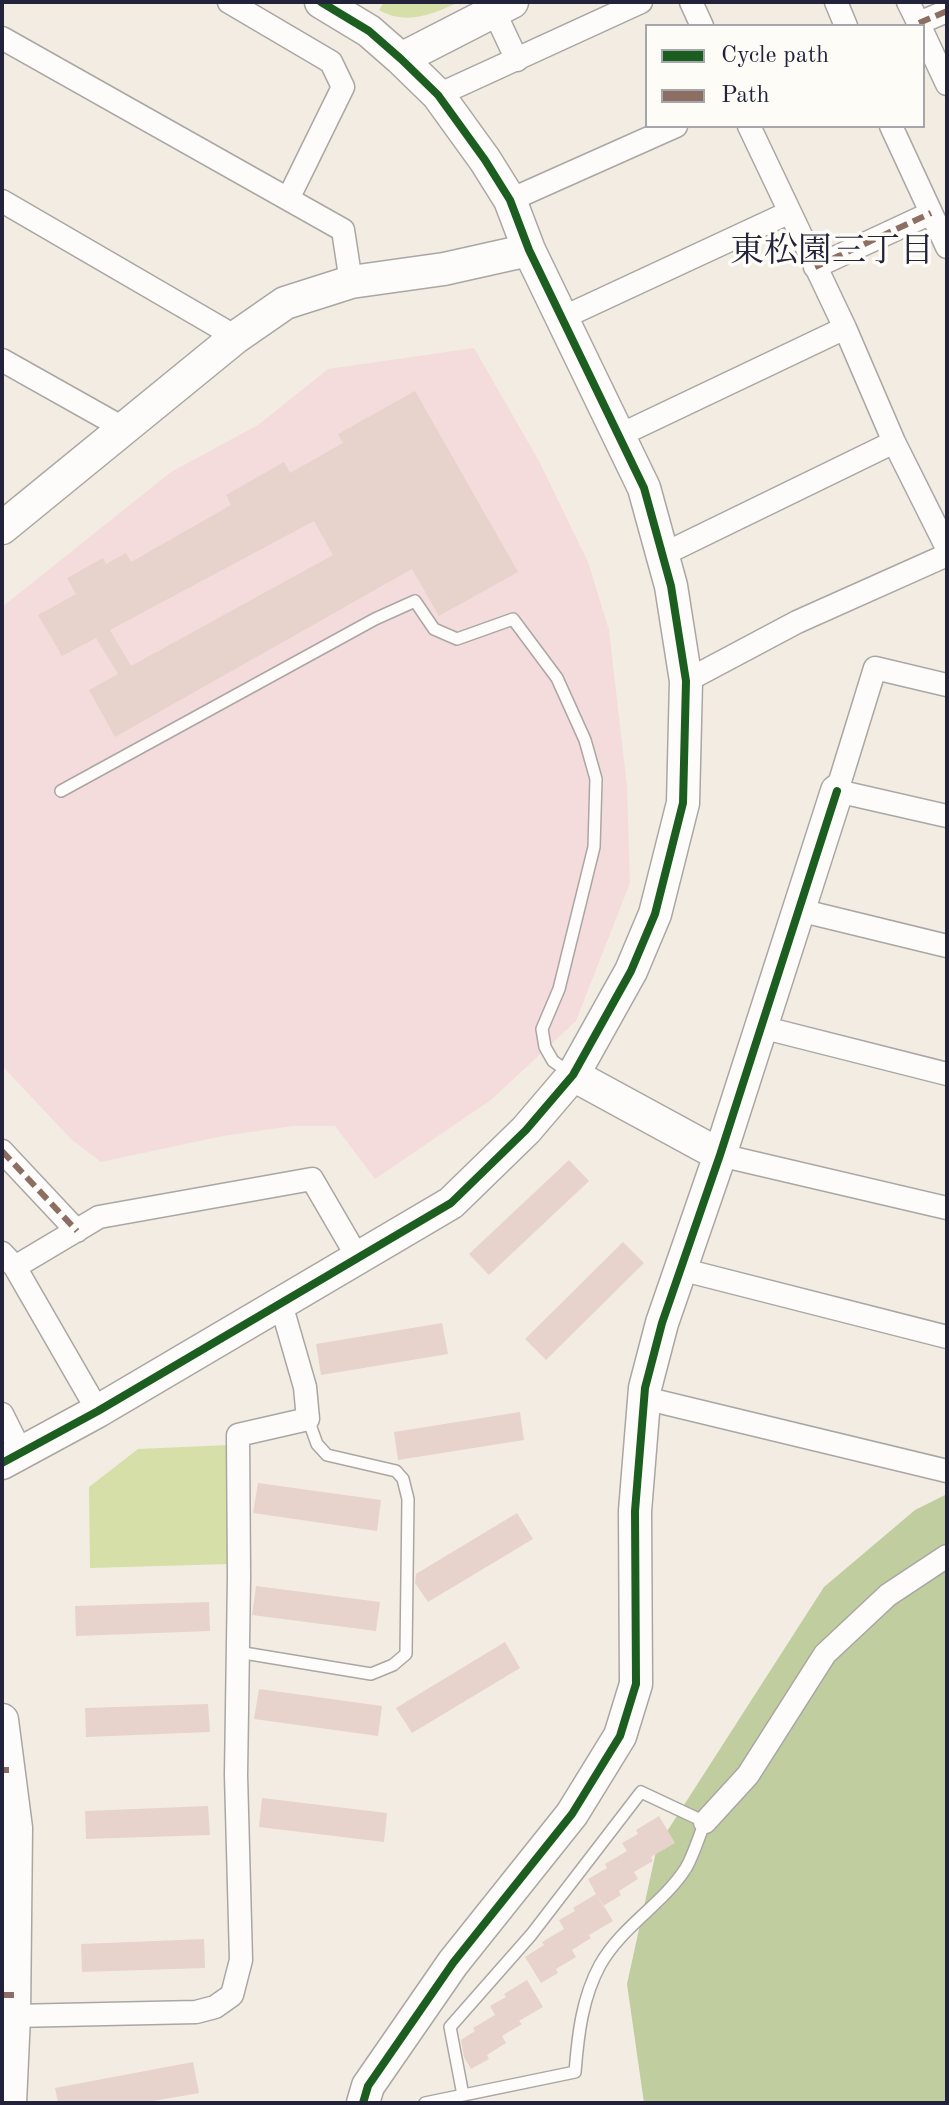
<!DOCTYPE html>
<html>
<head>
<meta charset="utf-8">
<style>
	body { margin:0 }
	#map { position:relative; width:949px; height:2105px; overflow:hidden; background:#f3ece2; font-family:"Old Standard TT",serif }
	canvas { display:block }
	.frame { position:absolute; inset:0; border:4px solid #22223b; pointer-events:none }
	.legend { position:absolute; left:645px; top:24px; width:280px; height:104px; box-sizing:border-box; background:#fdfcf7; border:2px solid #a5a5ac; margin:0; padding:10px 14px; list-style:none; font-size:24px; color:#22223b }
	.legend li { display:flex; align-items:center; gap:16px; height:40px }
	.legend b { width:40px; border:2px solid #a5a5ac }
</style>
</head>
<body>
<div id="map">
<canvas width="949" height="2105"></canvas>
<div class="frame"></div>
<ul class="legend">
<li><b style="height:10px;background:#1b5e20"></b>Cycle path</li>
<li><b style="height:10px;background:#8d6e63"></b>Path</li>
</ul>
</div>
<script>
const context = document.querySelector('canvas').getContext('2d');
context.lineJoin = 'round';
function fillPath(path, color) { context.fillStyle = color; context.fill(path, 'evenodd'); }
function strokePath(path, color, width, dash) { context.strokeStyle = color; context.lineWidth = width; context.lineCap = dash ? 'butt' : 'round'; context.setLineDash(dash || []); context.stroke(path); }
function write(font, color, halo, rows, align = 'center') {
  context.font = font + ' "Old Standard TT","Noto Serif JP",serif'; context.lineWidth = 7; context.setLineDash([]); context.textBaseline = 'middle'; context.strokeStyle = halo; context.fillStyle = color; for (const [text, x, y, turn = 0] of rows) {
    context.save(); context.translate(x, y); context.rotate((+turn || 0) * Math.PI / 180); context.textAlign = isNaN(turn) ? turn : align; if (halo) context.strokeText(text, 0, 0); context.fillText(text, 0, 0); context.restore();
  }
}
const built = new Path2D(`
	M 474,348 L 539,461 L 588,562 L 609,630 L 627,786 L 630,883 L 576,1021 L 491,1100 L 375,1179 L 335,1126 L 293,1126 L 223,1136 L 101,1162 L 72,1140 L 2,1066 L 2,607 L 171,472 L 258,425 L 328,369 Z`);
const green = new Path2D(`
	M 384,2 L 459,2 C 433,14 407,26 379,10 Z
	M 229,1445 L 229,1564 L 90,1568 L 89,1487 L 138,1449 Z`);
const forest = new Path2D(`
	M 947,1494 L 947,2103 L 644,2103 L 627,1984 L 657,1847 L 824,1587 L 915,1510 Z`);
const building = new Path2D(`
	M 415,391 L 518,572 L 439,616 L 412,569 L 115,737 L 89,690 L 118,674 L 96,638 L 62,656 L 38,615 L 76,594 L 67,578 L 103,558 L 106,564 L 126,553 L 131,562 L 231,505 L 226,495 L 284,462 L 290,473 L 343,443 L 338,434 ZM 314,521 L 333,555 L 131,666 L 110,630 Z
	M 569,1160 L 589,1181 L 489,1275 L 469,1254 Z
	M 623,1242 L 644,1263 L 546,1360 L 525,1339 Z
	M 442,1323 L 448,1354 L 321,1375 L 316,1344 Z
	M 520,1412 L 524,1440 L 398,1460 L 394,1432 Z
	M 258,1483 L 381,1500 L 377,1531 L 253,1513 Z
	M 517,1513 L 533,1539 L 428,1602 L 415,1583 L 416,1574 Z
	M 256,1586 L 380,1602 L 376,1631 L 252,1615 Z
	M 209,1602 L 210,1631 L 76,1636 L 75,1606 Z
	M 505,1642 L 520,1668 L 412,1733 L 396,1708 Z
	M 259,1689 L 382,1706 L 378,1736 L 254,1719 Z
	M 208,1704 L 210,1732 L 86,1737 L 85,1708 Z
	M 262,1798 L 387,1813 L 384,1842 L 259,1827 Z
	M 208,1806 L 210,1835 L 86,1839 L 85,1811 Z
	M 659,1816 L 675,1843 L 651,1857 L 653,1861 L 634,1872 L 638,1879 L 619,1891 L 621,1895 L 603,1906 L 597,1895 L 613,1921 L 589,1935 L 591,1938 L 572,1950 L 576,1957 L 556,1969 L 558,1973 L 541,1983 L 525,1957 L 544,1945 L 542,1942 L 564,1929 L 559,1920 L 575,1911 L 573,1908 L 596,1894 L 588,1879 L 607,1868 L 605,1864 L 627,1851 L 622,1843 L 638,1834 L 636,1830 Z
	M 204,1939 L 205,1968 L 82,1972 L 81,1944 Z
	M 527,1980 L 543,2007 L 519,2021 L 522,2024 L 502,2036 L 506,2043 L 487,2055 L 489,2059 L 471,2069 L 464,2057 L 461,2040 L 475,2031 L 473,2028 L 495,2015 L 490,2006 L 506,1997 L 504,1994 Z
	M 193,2062 L 199,2093 L 142,2103 L 58,2103 L 55,2088 Z`);
const lane = new Path2D(`
	M 61,791 L 375,619 L 415,601 L 434,629 L 457,639 L 513,619 L 557,678 L 585,740 L 596,779 L 594,847 L 559,989 L 542,1029 L 545,1047 L 553,1061 L 570,1073
	M 238,1652 L 371,1674 L 393,1665 L 406,1654 L 408,1499 L 403,1479 L 396,1471 L 327,1455 L 317,1444 L 308,1419
	M 425,2103 L 575,2072 C 578,2035 582,1998 600,1965 C 622,1926 663,1904 686,1868 C 694,1854 699,1836 705,1822 L 641,1792 L 531,1935 L 450,2027 L 463,2095`);
const street = new Path2D(`
	M 229,2 L 331,62 L 343,87 L 289,197
	M 691,2 L 702,26
	M 836,2 L 846,26
	M 908,2 L 920,26
	M 494,11 L 517,60
	M 919,23 L 947,11
	M 923,33 L 947,84
	M 2,38 L 343,230 L 351,282
	M 438,95 L 641,2
	M 749,126 L 845,328 L 894,442 L 947,548
	M 891,126 L 947,247
	M 510,200 L 676,126
	M 2,201 L 236,337
	M 815,267 L 931,213
	M 562,318 L 788,213
	M 2,360 L 123,428
	M 618,436 L 845,328
	M 662,555 L 894,442
	M 686,681 L 797,622 L 947,555
	M 947,685 L 875,668 L 837,791 L 947,816
	M 799,910 L 947,946
	M 761,1027 L 947,1074
	M 2,1151 L 77,1231
	M 720,1155 L 947,1208
	M 2,1253 L 15,1267 L 98,1411
	M 15,1267 L 99,1217 L 312,1179 L 358,1258
	M 680,1269 L 947,1337
	M 644,1398 L 947,1471
	M 2,1414 L 21,1452
	M 705,1822 L 748,1775 L 825,1654 L 888,1595 L 947,1556
	M 14,2016 L 196,2012 L 215,2007 L 232,1995 L 241,1960 L 236,1775 L 239,1577 L 238,1435 L 308,1419 L 305,1387 L 281,1304`);
const secondary = new Path2D(`
	M 401,59 L 512,2
	M 2,528 L 236,337 L 285,303 L 351,282 L 444,269 L 529,250
	M 573,1075 L 720,1155
	M 2,1463 L 98,1411 L 451,1203 L 526,1130 L 573,1075 L 631,971 L 655,914 L 683,803 L 686,681 L 671,586 L 644,488 L 529,250 L 510,200 L 485,160 L 438,95 L 401,59 L 369,31 L 321,2
	M 2,1720 L 16,1828 L 14,2016 L 10,2103
	M 363,2103 L 368,2086 L 453,1963 L 572,1814 L 620,1736 L 636,1684 L 635,1511 L 645,1388 L 662,1323 L 720,1155 L 837,791`);
const quiet = new Path2D(`
	M 919,23 L 947,11
	M 815,267 L 931,213
	M 2,1151 L 77,1231
	M 2,1770 L 9,1770
	M 2,1995 L 14,1995`);
const cycleway = new Path2D(`
	M 2,1463 L 98,1411 L 451,1203 L 526,1130 L 573,1075 L 631,971 L 655,914 L 683,803 L 686,681 L 671,586 L 644,488 L 529,250 L 510,200 L 485,160 L 438,95 L 401,59 L 369,31 L 321,2
	M 363,2103 L 368,2086 L 453,1963 L 572,1814 L 620,1736 L 636,1684 L 635,1511 L 645,1388 L 662,1323 L 720,1155 L 837,791`);
const neighbourhoodNames = [
	["東松園三丁目",832,252]
];
fillPath(built, '#f5dcdc');
fillPath(green, '#d6dfa8');
fillPath(forest, '#c0ce9f');
fillPath(building, '#e7d3cb');
strokePath(lane, '#aaa6a3', 14);
strokePath(street, '#aaa6a3', 25);
strokePath(secondary, '#aaa6a3', 35);
strokePath(lane, '#fdfcfb', 11);
strokePath(street, '#fdfcfb', 22);
strokePath(secondary, '#fdfcfb', 32);
strokePath(quiet, '#8d6e63', 6, [12, 6]);
strokePath(cycleway, '#1b5e20', 8);
write('34px', '#22223b', '#fdfcf7', neighbourhoodNames);
</script>
</body>
</html>
